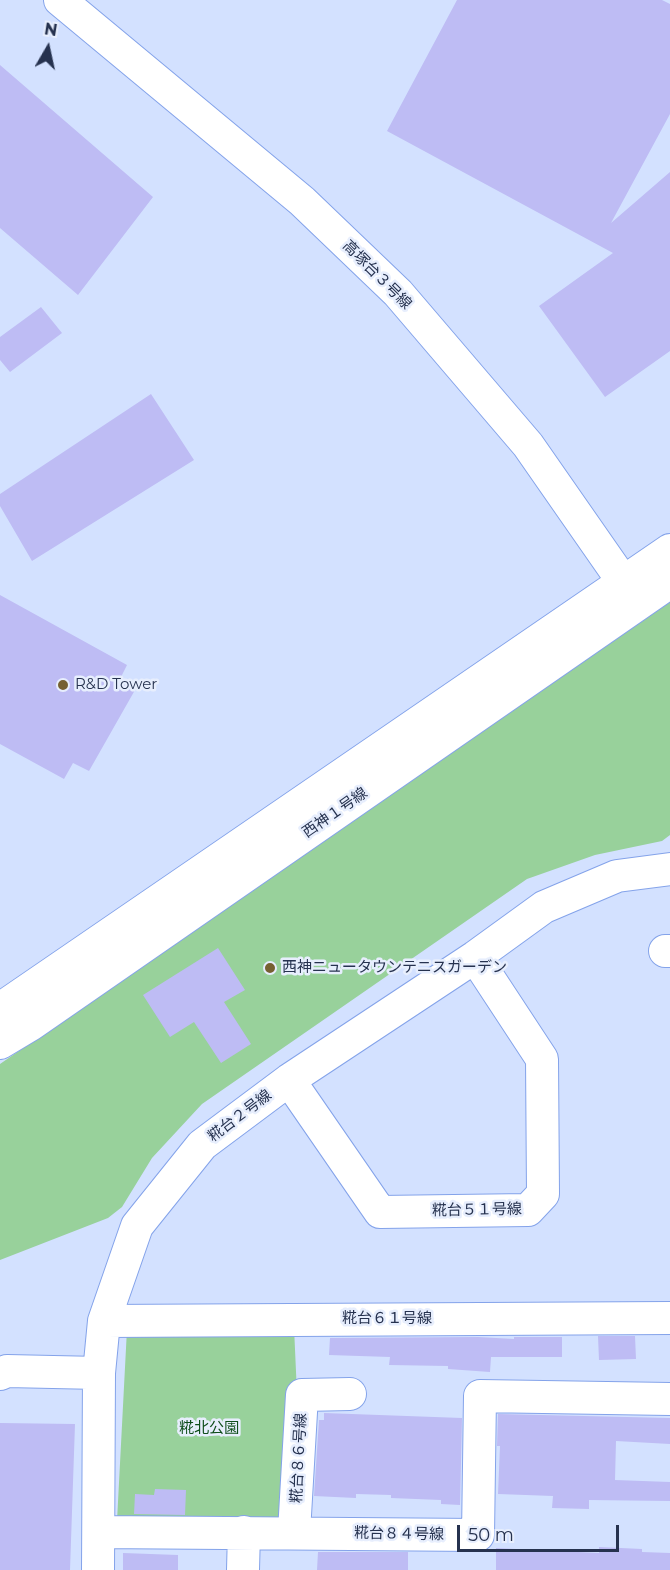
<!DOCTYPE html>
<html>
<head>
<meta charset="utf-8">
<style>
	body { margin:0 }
	#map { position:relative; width:670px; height:1570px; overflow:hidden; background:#d3e1ff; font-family:Montserrat,sans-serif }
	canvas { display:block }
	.north { position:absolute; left:18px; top:18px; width:60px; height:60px; -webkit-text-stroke:4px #e7eefd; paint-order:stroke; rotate:9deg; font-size:16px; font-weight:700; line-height:24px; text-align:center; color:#26324f }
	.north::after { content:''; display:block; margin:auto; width:21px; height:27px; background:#26324f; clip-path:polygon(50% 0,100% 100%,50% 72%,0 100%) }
	.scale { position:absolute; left:457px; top:1525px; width:162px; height:27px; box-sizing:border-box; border:3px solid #26324f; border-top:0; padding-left:8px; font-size:18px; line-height:21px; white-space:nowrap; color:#26324f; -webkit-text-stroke:4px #e7eefd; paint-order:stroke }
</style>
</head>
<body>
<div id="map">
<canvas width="670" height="1570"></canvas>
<div class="north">N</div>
<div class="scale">50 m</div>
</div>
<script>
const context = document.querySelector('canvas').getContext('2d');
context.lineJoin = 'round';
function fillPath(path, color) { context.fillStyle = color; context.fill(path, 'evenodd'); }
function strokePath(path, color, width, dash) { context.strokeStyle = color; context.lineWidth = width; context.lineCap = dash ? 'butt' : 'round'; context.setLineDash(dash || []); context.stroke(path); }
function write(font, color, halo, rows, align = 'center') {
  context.font = font + ' Montserrat,"Noto Sans JP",sans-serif'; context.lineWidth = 5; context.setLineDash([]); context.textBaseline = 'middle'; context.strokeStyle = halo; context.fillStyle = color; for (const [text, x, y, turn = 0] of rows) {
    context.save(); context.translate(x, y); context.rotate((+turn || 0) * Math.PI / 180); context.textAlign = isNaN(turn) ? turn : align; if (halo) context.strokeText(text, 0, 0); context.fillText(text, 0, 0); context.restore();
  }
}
const green = new Path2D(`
	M 670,602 L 670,835 L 662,841 L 595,855 L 527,879 L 202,1104 L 152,1158 L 122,1207 L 108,1218 L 0,1260 L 0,1064 Z
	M 294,1327 L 297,1394 L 290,1522 L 117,1521 L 127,1329 Z`);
const building = new Path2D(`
	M 457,0 L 662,0 L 670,4 L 670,114 L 611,223 L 670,172 L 670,351 L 605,397 L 539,306 L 613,253 L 387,131 Z
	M 0,65 L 153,197 L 78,295 L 0,228 Z
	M 41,307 L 62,333 L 10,372 L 0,360 L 0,337 Z
	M 151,394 L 194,460 L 32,561 L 0,506 L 0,494 Z
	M 0,595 L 127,665 L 119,681 L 135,690 L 89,771 L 73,763 L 64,779 L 0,744 Z
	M 218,948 L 245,990 L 224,1002 L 251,1044 L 221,1063 L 194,1022 L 170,1037 L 143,995 Z
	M 598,1336 L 635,1336 L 636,1359 L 599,1360 Z
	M 478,1337 L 514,1339 L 514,1337 L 562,1337 L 562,1357 L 491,1357 L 490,1372 L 448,1369 L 448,1366 L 389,1365 L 390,1357 L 329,1355 L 330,1338 Z
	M 324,1413 L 462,1418 L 460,1505 L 441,1504 L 441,1500 L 391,1498 L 391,1495 L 356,1494 L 356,1498 L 314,1496 L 319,1420 L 324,1420 Z
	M 498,1414 L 670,1418 L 670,1444 L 616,1441 L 615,1480 L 670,1482 L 670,1501 L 589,1500 L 589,1509 L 552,1508 L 553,1496 L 498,1494 L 500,1446 L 497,1446 Z
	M 0,1423 L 75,1424 L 70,1570 L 0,1570 Z
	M 155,1489 L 186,1490 L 185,1515 L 134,1514 L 135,1494 L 154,1495 Z
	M 599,1547 L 642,1549 L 642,1552 L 670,1553 L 670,1570 L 496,1570 L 496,1548 L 599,1553 Z
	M 318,1552 L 408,1552 L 408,1570 L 317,1570 Z
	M 123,1553 L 178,1555 L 178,1570 L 123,1570 Z`);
const minor = new Path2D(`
	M 60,0 L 302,201 L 398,293 L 528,445 L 638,603
	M 665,951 L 670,951
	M 0,1009 L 670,550
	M 0,1043 L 30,1025 L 670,582
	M 289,1080 L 380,1212 L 528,1210 L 543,1194 L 542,1059 L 475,957
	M 104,1321 L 670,1318
	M 0,1374 L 7,1371 L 99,1373
	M 99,1532 L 478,1535 L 480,1396 L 670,1399
	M 294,1532 L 302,1395 L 350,1394
	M 98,1570 L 99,1373 L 104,1321 L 137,1226 L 202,1145 L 289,1080 L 475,957 L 544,907 L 617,876 L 670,869
	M 243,1570 L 244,1532`);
const markers = [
	[63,685,6,"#766131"],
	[270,968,6,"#766131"]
];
const streetNames = [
	["高塚台３号線",377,275,45],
	["西神１号線",335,813,-35],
	["糀台２号線",240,1116,-37],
	["糀台５１号線",477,1210,-1],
	["糀台６１号線",387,1319],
	["糀台８６号線",299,1458,-87],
	["糀台８４号線",399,1534,1]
];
const poiNames = [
	["R&D Tower",75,685],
	["西神ニュータウンテニスガーデン",282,968]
];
const parkNames = [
	["糀北公園",209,1429]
];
fillPath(green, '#98d19b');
fillPath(building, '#bebcf4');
strokePath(minor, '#84a3ea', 34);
strokePath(minor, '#fff', 32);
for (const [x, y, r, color] of markers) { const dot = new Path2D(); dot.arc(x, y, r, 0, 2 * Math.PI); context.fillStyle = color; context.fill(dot); strokePath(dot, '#e7eefd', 2); }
write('15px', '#26324f', '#e7eefd', streetNames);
write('15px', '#26324f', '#e7eefd', poiNames, 'left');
write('15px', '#0f4e1b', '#e7eefd', parkNames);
</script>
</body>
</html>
